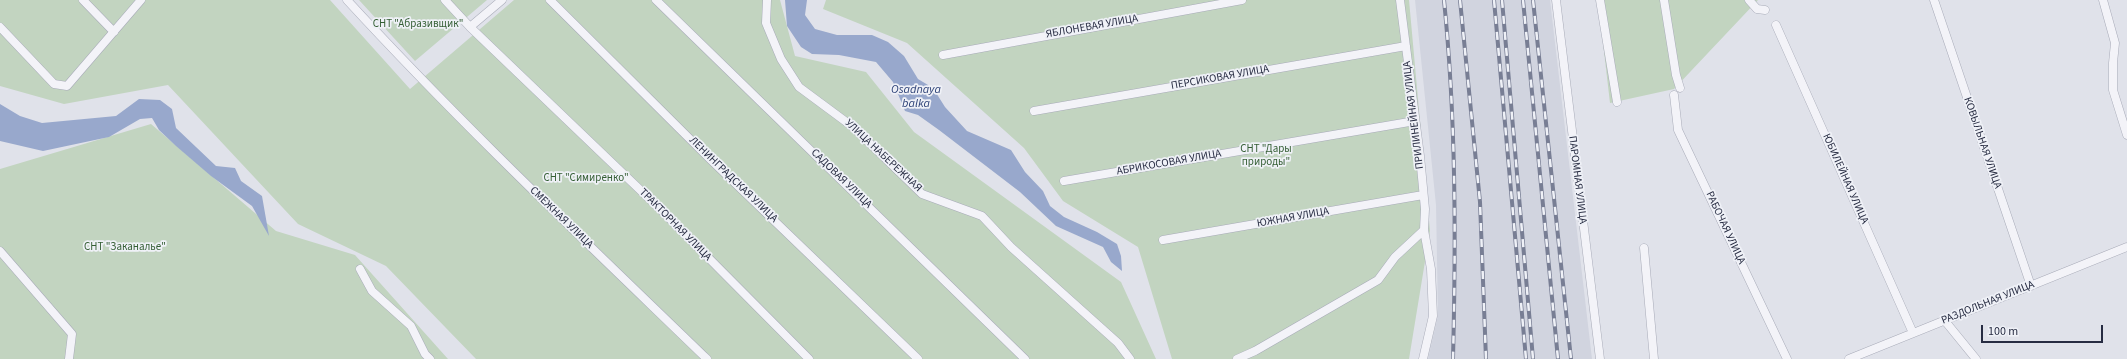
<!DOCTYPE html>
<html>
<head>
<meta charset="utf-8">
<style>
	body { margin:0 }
	#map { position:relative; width:2127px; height:359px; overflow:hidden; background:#e0e2ea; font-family:"Source Sans 3",sans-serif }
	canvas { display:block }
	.scale { position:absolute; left:1981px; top:325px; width:122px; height:18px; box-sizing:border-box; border:2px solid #272c42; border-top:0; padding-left:5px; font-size:12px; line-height:14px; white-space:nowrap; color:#272c42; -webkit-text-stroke:3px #eff1f7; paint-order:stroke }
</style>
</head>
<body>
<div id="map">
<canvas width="2127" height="359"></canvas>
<div class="scale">100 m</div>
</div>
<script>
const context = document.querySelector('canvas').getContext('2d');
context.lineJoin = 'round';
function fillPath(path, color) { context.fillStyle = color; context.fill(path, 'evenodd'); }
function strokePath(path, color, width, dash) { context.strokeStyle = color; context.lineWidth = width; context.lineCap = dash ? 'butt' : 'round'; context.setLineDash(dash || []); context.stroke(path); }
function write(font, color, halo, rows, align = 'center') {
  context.font = font + ' "Source Sans 3",sans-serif'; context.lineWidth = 3.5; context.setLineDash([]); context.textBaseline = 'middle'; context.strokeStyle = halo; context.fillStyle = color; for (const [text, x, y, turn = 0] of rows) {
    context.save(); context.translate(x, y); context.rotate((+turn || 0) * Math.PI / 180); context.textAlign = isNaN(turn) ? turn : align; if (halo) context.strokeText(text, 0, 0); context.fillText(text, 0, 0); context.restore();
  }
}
const built = new Path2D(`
	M 1415,0 L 1550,0 L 1592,359 L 1428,359 L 1438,315 L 1436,205 Z`);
const green = new Path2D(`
	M 0,0 L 330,0 L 410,89 L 514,0 L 780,0 L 795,56 L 866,72 L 914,132 L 1121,282 L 1156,359 L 476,359 L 386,266 L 298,224 L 168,85 L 64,104 L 0,86 Z
	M 359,0 L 487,0 L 415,61 Z
	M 826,0 L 1409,0 L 1430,231 L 1409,359 L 1172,359 L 1138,247 L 1063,201 L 1024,148 L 907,43 L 823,9 Z
	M 1598,0 L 1758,0 L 1674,89 L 1610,103 Z
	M 151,124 L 276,231 L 355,255 L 448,359 L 0,359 L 0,169 Z`);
const water = new Path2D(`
	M 785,0 L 807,0 L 805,15 L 815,29 L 837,35 L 872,35 L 888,42 L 904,56 L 918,79 L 933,88 L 945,107 L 967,131 L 1011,150 L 1025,172 L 1043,191 L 1050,206 L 1064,217 L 1097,232 L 1117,244 L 1121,256 L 1122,271 L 1111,262 L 1103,247 L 1056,226 L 1020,192 L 939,130 L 918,115 L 905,111 L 893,82 L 876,62 L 839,55 L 812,54 L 801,47 L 787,26 Z
	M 139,99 L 160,100 L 172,109 L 176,128 L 216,166 L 235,168 L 241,181 L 262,196 L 269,236 L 252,206 L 211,176 L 176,146 L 159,130 L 152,118 L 140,119 L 109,137 L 43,151 L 0,141 L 0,104 L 20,116 L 42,123 L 116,116 Z`);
const minor = new Path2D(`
	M 83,0 L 114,32
	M 347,0 C 462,125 585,241 707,359
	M 445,0 L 470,27 L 660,209 L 809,359
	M 550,0 L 711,160 L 918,359
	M 656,0 L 1025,359
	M 767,0 L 766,23 L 781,59 L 799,87 L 853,127 L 922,194 L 982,216 L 1011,247 L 1118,343 L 1130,359
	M 1400,0 L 1420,156 L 1425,209 L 1424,230 L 1431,269 L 1433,316 L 1423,359
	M 1556,0 L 1600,359
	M 1600,0 L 1617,102
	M 1664,0 L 1676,75 L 1680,88
	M 1749,0 L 1757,9 L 1765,10
	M 1934,0 L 2031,286
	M 2103,0 L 2115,43 L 2113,63 L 2113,90 L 2127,135
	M 1776,25 L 1913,333
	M 0,27 L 54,84 L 67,86 L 141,0
	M 470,27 L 502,0
	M 943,55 L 1242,0
	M 1674,95 L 1678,130 L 1787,359
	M 1034,111 L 1406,46
	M 1064,181 L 1415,121
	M 1163,240 L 1423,195
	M 1644,248 L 1654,359
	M 0,251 L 72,334 L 69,359
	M 360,269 L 372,291 L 411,326 L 425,354 L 430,359
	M 1945,321 L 1976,359
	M 1237,359 L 1255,351 L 1378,280 L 1395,257 L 1424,230
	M 1849,359 L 2127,247`);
const rail = new Path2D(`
	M 1444,0 C 1456,119 1456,239 1453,359
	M 1460,0 L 1480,202 L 1486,359
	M 1494,0 L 1526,359
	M 1502,0 L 1533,359
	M 1523,0 L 1558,359
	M 1533,0 L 1571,359`);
const parkNames = [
	["СНТ \"Абразивщик\"",418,25],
	["СНТ \"Дары",1266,150],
	["природы\"",1266,163],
	["СНТ \"Симиренко\"",586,179],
	["СНТ \"Заканалье\"",125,248]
];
const streetNames = [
	["ЯБЛОНЕВАЯ УЛИЦА",1092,27,-10],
	["ПЕРСИКОВАЯ УЛИЦА",1220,78,-10],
	["ПРИЛИНЕЙНАЯ УЛИЦА",1414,115,-97],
	["КОВЫЛЬНАЯ УЛИЦА",1982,143,71],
	["УЛИЦА НАБЕРЕЖНАЯ",883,156,43],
	["АБРИКОСОВАЯ УЛИЦА",1169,163,-10],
	["САДОВАЯ УЛИЦА",841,179,44],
	["ЮБИЛЕЙНАЯ УЛИЦА",1845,179,66],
	["ЛЕНИНГРАДСКАЯ УЛИЦА",733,180,44],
	["ПАРОМНАЯ УЛИЦА",1577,180,83],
	["СМЕЖНАЯ УЛИЦА",561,218,44],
	["ЮЖНАЯ УЛИЦА",1293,218,-10],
	["ТРАКТОРНАЯ УЛИЦА",675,225,45],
	["РАБОЧАЯ УЛИЦА",1725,228,65],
	["РАЗДОЛЬНАЯ УЛИЦА",1988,303,-22]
];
const waterNames = [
	["Osadnaya",916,90],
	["balka",916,104]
];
fillPath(built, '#d1d4df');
fillPath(green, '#c2d4c0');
fillPath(water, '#98a8cc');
strokePath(minor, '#a8abb8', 9);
strokePath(minor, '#f3f3f8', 8);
strokePath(rail, '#787e94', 4);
strokePath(rail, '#eff1f7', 2.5, [8]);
write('11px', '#345e34', '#eff1f7', parkNames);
write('11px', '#272c42', '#eff1f7', streetNames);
write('italic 12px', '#2f4378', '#eff1f7', waterNames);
</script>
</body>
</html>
